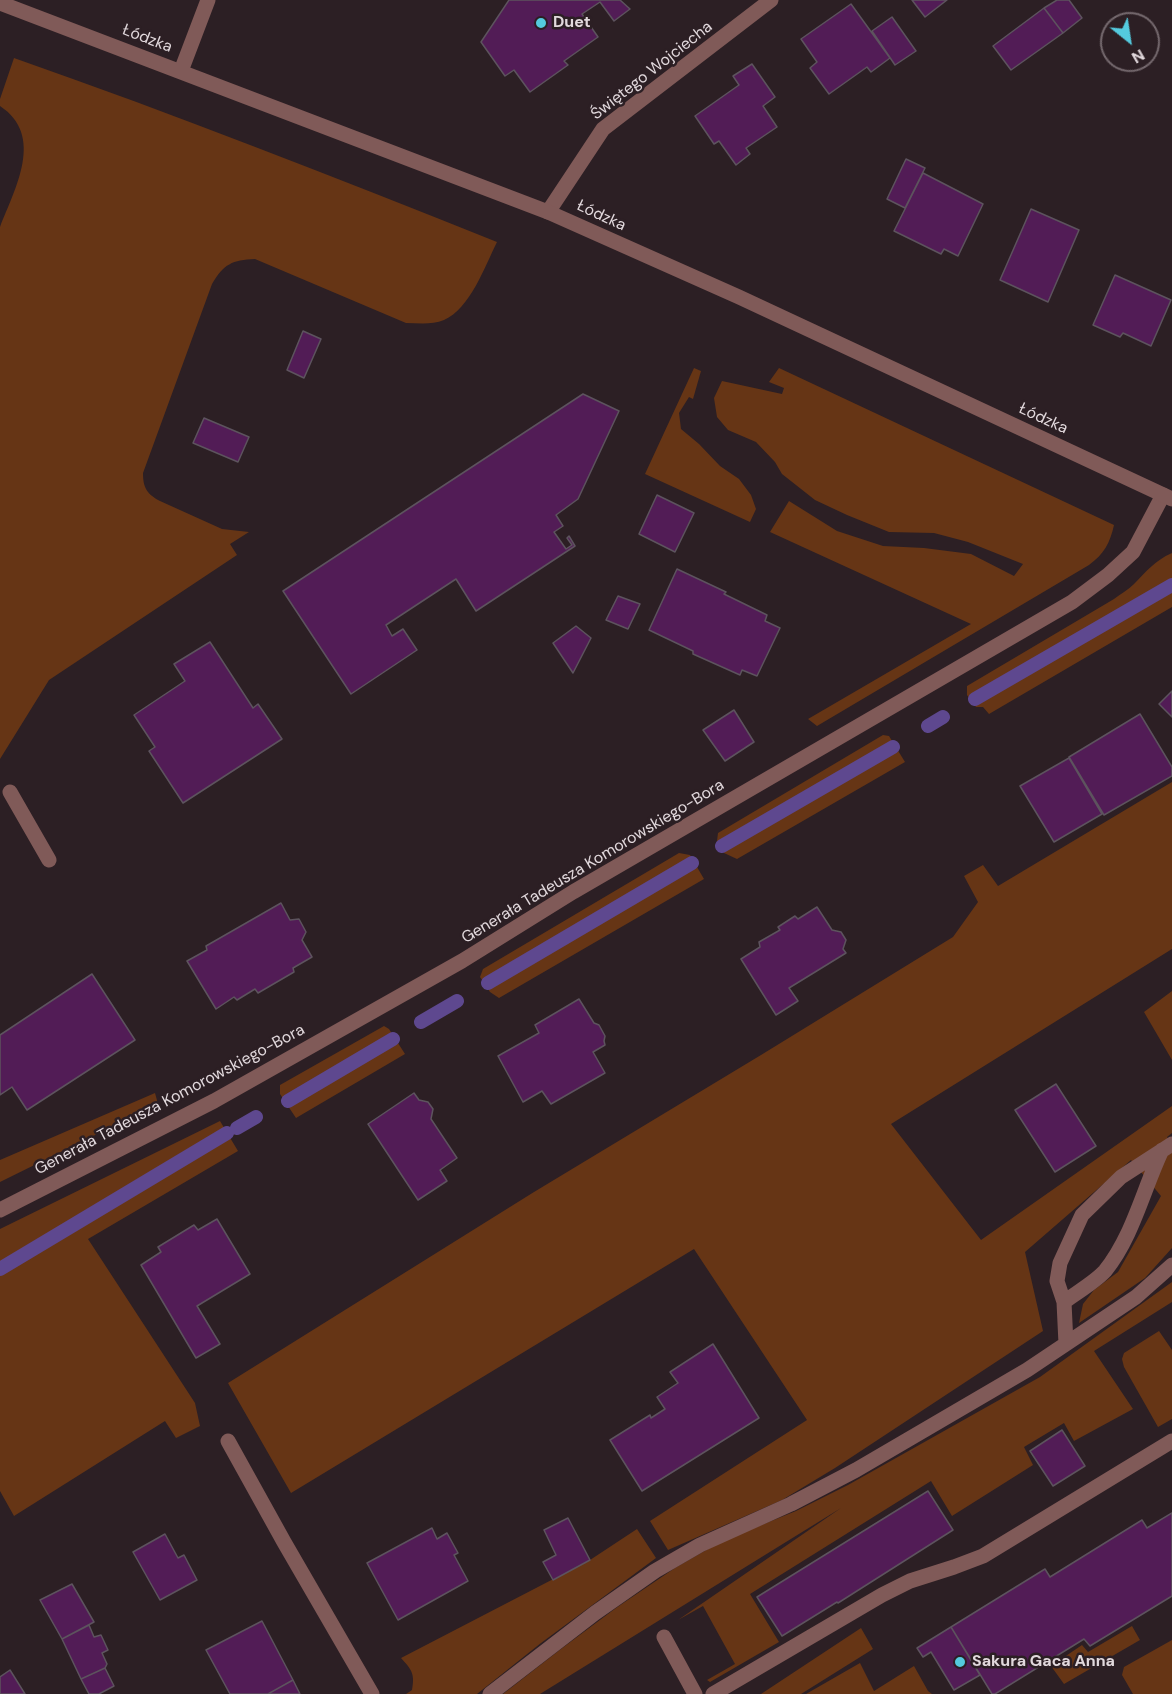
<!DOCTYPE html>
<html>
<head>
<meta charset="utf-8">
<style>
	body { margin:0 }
	#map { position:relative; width:1172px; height:1694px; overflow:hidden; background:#2c1f24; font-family:"DM Sans",sans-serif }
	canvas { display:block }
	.north { position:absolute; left:1100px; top:12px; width:60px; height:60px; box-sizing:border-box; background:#2c1f24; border:2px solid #75696e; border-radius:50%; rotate:150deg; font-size:16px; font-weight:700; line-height:24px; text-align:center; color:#e2d9dd }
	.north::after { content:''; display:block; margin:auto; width:21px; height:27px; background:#54cade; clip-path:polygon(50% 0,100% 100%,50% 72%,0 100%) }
</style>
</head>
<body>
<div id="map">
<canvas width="1172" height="1694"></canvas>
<div class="north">N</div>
</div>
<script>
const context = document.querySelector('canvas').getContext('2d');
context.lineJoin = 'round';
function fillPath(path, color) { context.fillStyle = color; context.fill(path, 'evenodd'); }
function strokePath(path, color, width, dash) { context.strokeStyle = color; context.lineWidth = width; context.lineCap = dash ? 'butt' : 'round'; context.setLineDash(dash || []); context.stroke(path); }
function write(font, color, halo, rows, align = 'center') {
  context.font = font + ' "DM Sans",sans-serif'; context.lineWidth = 5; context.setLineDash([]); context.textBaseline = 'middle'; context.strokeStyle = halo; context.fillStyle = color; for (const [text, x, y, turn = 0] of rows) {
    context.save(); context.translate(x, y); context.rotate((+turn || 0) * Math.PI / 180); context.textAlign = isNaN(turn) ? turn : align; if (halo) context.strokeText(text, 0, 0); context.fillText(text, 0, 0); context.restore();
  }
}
const green = new Path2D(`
	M 14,58 C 177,115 337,178 497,242 C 485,266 470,309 444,320 C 432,325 418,323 406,323 L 255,259 C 232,260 224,264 212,284 L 143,473 C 143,488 147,494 160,501 L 222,529 L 249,532 L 230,544 L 237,555 L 49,680 L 0,759 L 0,227 C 15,188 45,136 0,106 L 0,99 Z
	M 694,368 L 701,371 L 693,399 L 689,397 L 679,413 L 681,429 L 699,444 L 720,466 L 739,479 L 751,495 L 756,509 L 750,522 L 645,474 Z
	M 779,368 L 1114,525 C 1110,543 1104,554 1089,565 L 817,726 L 808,719 L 971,624 L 770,532 L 789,501 L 837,531 L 883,546 L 924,548 L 971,554 L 1014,576 L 1023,564 L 968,542 L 934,533 L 889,532 L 847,515 L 815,500 L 782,474 L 775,462 L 756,442 L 728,430 L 717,417 L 714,398 L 722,381 L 782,394 L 784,388 L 769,382 Z
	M 1172,553 L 1172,607 L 989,714 L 983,707 L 976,707 L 967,695 L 967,686 L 1114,599 C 1120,594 1128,590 1134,584 C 1147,571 1154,561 1172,553 Z
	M 883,735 L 889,736 L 905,762 L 737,859 L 724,853 L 717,841 L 718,833 Z
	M 1172,782 L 1172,949 L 891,1124 L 981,1240 L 1172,1106 L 1172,1133 L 1167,1137 L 1172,1145 L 1172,1248 L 1145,1278 L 1079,1323 L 1083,1304 L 1094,1290 L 1118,1272 L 1161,1196 L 1131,1160 L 1025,1252 L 1043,1331 L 835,1468 L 782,1500 L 668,1550 L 650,1521 L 807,1420 L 694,1249 L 291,1493 L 228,1383 L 534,1192 L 761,1055 L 953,937 L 978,902 L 964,876 L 983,865 L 998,886 Z
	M 679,853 L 690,855 L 704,879 L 499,998 L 490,992 L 480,977 L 483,969 Z
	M 1172,991 L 1172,1060 L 1144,1012 Z
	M 384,1026 L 389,1029 L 405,1054 L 296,1118 L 280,1094 L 280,1085 Z
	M 155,1093 L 158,1104 L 0,1182 L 0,1160 Z
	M 220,1121 L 238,1151 L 88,1239 L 195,1403 L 200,1426 L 176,1438 L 165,1421 L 14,1516 L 0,1491 L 0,1229 Z
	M 1172,1282 L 1172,1302 L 1094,1351 L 1133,1409 L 1074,1441 L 1064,1423 L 1024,1447 L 1033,1465 L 952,1516 L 931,1481 L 750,1594 L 779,1642 L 710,1682 L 707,1680 L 735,1664 L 703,1606 L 678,1620 L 841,1508 L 540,1694 L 503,1694 L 561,1649 L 616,1608 L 675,1568 L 722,1541 L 796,1511 L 848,1485 L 1040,1377 Z
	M 1159,1331 L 1172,1350 L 1172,1419 L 1158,1427 L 1124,1367 L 1122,1359 L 1124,1353 Z
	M 637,1529 L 656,1558 L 541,1643 L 477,1694 L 406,1694 L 412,1690 C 415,1674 412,1670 401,1658 L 590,1560 Z
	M 1132,1626 L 1140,1640 L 1064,1684 L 1051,1666 L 1082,1645 L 1088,1652 Z
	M 861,1628 L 873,1649 L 801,1694 L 761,1694 Z
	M 1172,1640 L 1172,1694 L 1133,1694 L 1122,1675 L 1124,1667 Z
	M 860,1663 L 874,1691 L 914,1666 L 928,1691 L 932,1694 L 806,1694 Z`);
const stream = new Path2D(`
	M 975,699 L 1172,585
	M 928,726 L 943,717
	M 722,846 L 893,747
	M 488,983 L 692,863
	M 421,1022 L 457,1001
	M 288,1101 L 393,1039
	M 237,1128 L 256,1117
	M 0,1269 L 227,1133`);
const building = new Path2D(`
	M 509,0 L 620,0 L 630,9 L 614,21 L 600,2 L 582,14 L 598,37 L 564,61 L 568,65 L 530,92 L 514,70 L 505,76 L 481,42 Z
	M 912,0 L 947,0 L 925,17 Z
	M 1057,0 L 1069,0 L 1082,18 L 1063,33 L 1044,8 Z
	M 851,4 L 890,58 L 871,72 L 867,67 L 829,94 L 810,68 L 817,62 L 801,39 Z
	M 1044,8 L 1063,33 L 1011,70 L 993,46 Z
	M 892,17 L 916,51 L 895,65 L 872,31 Z
	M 752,64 L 775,97 L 763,106 L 777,127 L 746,148 L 750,154 L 736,165 L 719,141 L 714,144 L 695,116 L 739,85 L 733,76 Z
	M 906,159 L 925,168 L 905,208 L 887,199 Z
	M 923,173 L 983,204 L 958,256 L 944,249 L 941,254 L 894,231 Z
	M 1031,209 L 1079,230 L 1048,302 L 1000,280 Z
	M 1115,275 L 1171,300 L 1151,346 L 1123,333 L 1120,337 L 1093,325 Z
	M 303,331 L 321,339 L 304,378 L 287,370 Z
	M 583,394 L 619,411 L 578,499 L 556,515 L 563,526 L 554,532 L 566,549 L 572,545 L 567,538 L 569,536 L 575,546 L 476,611 L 456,579 L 386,625 L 392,636 L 403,629 L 417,650 L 351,694 L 283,591 Z
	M 204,418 L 249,437 L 238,462 L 193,443 Z
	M 657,495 L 694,513 L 675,552 L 639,534 Z
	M 677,569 L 726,592 L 724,594 L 767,615 L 765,621 L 780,628 L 757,676 L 742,670 L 740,675 L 693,654 L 693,651 L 649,630 Z
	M 618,596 L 640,604 L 628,629 L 606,620 Z
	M 576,626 L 591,638 L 573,673 L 553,643 Z
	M 210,642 L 253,708 L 258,704 L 282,739 L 183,803 L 149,751 L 155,747 L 134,715 L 185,681 L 174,664 Z
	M 1172,691 L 1172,717 L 1159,704 Z
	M 734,710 L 754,742 L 725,761 L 703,730 Z
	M 1140,714 L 1172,767 L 1172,776 L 1104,815 L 1069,757 Z
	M 1069,758 L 1102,814 L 1054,842 L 1020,786 Z
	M 281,903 L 290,920 L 299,919 L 306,932 L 302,940 L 312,957 L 293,968 L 294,972 L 258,993 L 255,989 L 237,1000 L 234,997 L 216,1009 L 187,961 L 207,950 L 206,946 Z
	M 817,907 L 832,930 L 841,932 L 846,940 L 843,949 L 846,953 L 789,988 L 798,1001 L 776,1015 L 741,959 L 760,947 L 759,942 L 780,930 L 778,927 L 795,916 L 798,919 Z
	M 92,974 L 135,1040 L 27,1110 L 12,1087 L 0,1095 L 0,1035 Z
	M 579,999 L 594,1023 L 599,1025 L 605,1036 L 604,1041 L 605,1045 L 593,1052 L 605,1073 L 551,1104 L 542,1091 L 523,1102 L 498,1056 L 539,1033 L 535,1025 Z
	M 1056,1084 L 1096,1146 L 1055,1172 L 1015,1110 Z
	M 414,1093 L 419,1100 L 428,1102 L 433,1109 L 431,1119 L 457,1158 L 440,1170 L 447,1181 L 418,1200 L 368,1124 Z
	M 217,1219 L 250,1274 L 197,1306 L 220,1344 L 196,1358 L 141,1265 L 161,1252 L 158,1247 L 194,1225 L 198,1230 Z
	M 713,1344 L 759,1418 L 642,1491 L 610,1440 L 650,1415 L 651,1418 L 665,1409 L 657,1397 L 678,1383 L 670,1372 Z
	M 1062,1430 L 1085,1466 L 1053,1486 L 1030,1451 Z
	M 928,1491 L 953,1530 L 838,1603 L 837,1602 L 782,1636 L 757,1597 Z
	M 1172,1513 L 1172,1596 L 1090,1646 L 1084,1639 L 995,1694 L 992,1694 L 951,1627 L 1045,1569 L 1050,1577 L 1142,1520 L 1147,1528 Z
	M 568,1518 L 590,1560 L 553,1580 L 543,1562 L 556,1555 L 544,1530 Z
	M 432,1528 L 437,1539 L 447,1533 L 458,1553 L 454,1555 L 468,1581 L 398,1620 L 367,1563 Z
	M 165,1534 L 178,1558 L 184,1555 L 197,1580 L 160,1600 L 133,1552 Z
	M 72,1584 L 94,1622 L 62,1639 L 40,1600 Z
	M 262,1621 L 293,1680 L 268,1694 L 230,1694 L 206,1650 Z
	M 89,1625 L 94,1637 L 101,1635 L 108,1650 L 102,1653 L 107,1664 L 105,1668 L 81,1679 L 62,1639 Z
	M 951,1627 L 980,1675 L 954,1690 L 931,1652 L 923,1657 L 917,1648 Z
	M 105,1668 L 114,1686 L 99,1694 L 89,1694 L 81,1679 Z
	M 10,1670 L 25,1694 L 0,1694 L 0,1677 Z
	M 293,1680 L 300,1694 L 268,1694 Z`);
const service = new Path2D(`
	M 10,792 L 49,860`);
const minor = new Path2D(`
	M 548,212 L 603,129 L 771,0
	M 0,1210 L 214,1101 L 462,961 L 573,892 L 1072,602 L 1108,575 L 1133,552 L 1163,495
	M 1064,1302 C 1076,1293 1095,1282 1105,1271 C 1133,1236 1143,1190 1162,1150
	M 1066,1344 L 1064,1302 L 1057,1281 L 1060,1263 L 1082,1215 L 1121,1177 L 1172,1144
	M 228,1441 L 284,1542 L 372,1694
	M 664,1637 L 695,1694
	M 490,1694 L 595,1613 L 655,1571 L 700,1545 L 791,1504 L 856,1470 L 1027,1370 L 1136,1297 L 1172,1265
	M 713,1694 L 882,1595 L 910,1581 L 954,1567 L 983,1556 L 1172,1441`);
const tertiary = new Path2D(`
	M 0,3 L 548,212 L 739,297 L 1172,499
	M 181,71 L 208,0`);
const markers = [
	[541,23,6,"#54cade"],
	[960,1662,6,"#54cade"]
];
const poiNames = [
	["Duet",553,23],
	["Sakura Gaca Anna",972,1662]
];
const streetNames = [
	["Łódzka",147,39,21],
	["Świętego Wojciecha",652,71,-38],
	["Łódzka",601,216,25],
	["Łódzka",1043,419,25],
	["Generała Tadeusza Komorowskiego-Bora",593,862,-31],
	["Generała Tadeusza Komorowskiego-Bora",170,1100,-28]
];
fillPath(green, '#663515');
strokePath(stream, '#5e488f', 14);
fillPath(building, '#521c56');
strokePath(building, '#5d535e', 1.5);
strokePath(service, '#805a58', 15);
strokePath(minor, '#805a58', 15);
strokePath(tertiary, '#805a58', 15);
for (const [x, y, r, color] of markers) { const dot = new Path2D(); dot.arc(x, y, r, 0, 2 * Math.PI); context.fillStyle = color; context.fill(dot); strokePath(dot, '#2c1f24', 2); }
write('bold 16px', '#e2d9dd', '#2c1f24', poiNames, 'left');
write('16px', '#e2d9dd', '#2c1f24', streetNames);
</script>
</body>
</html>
